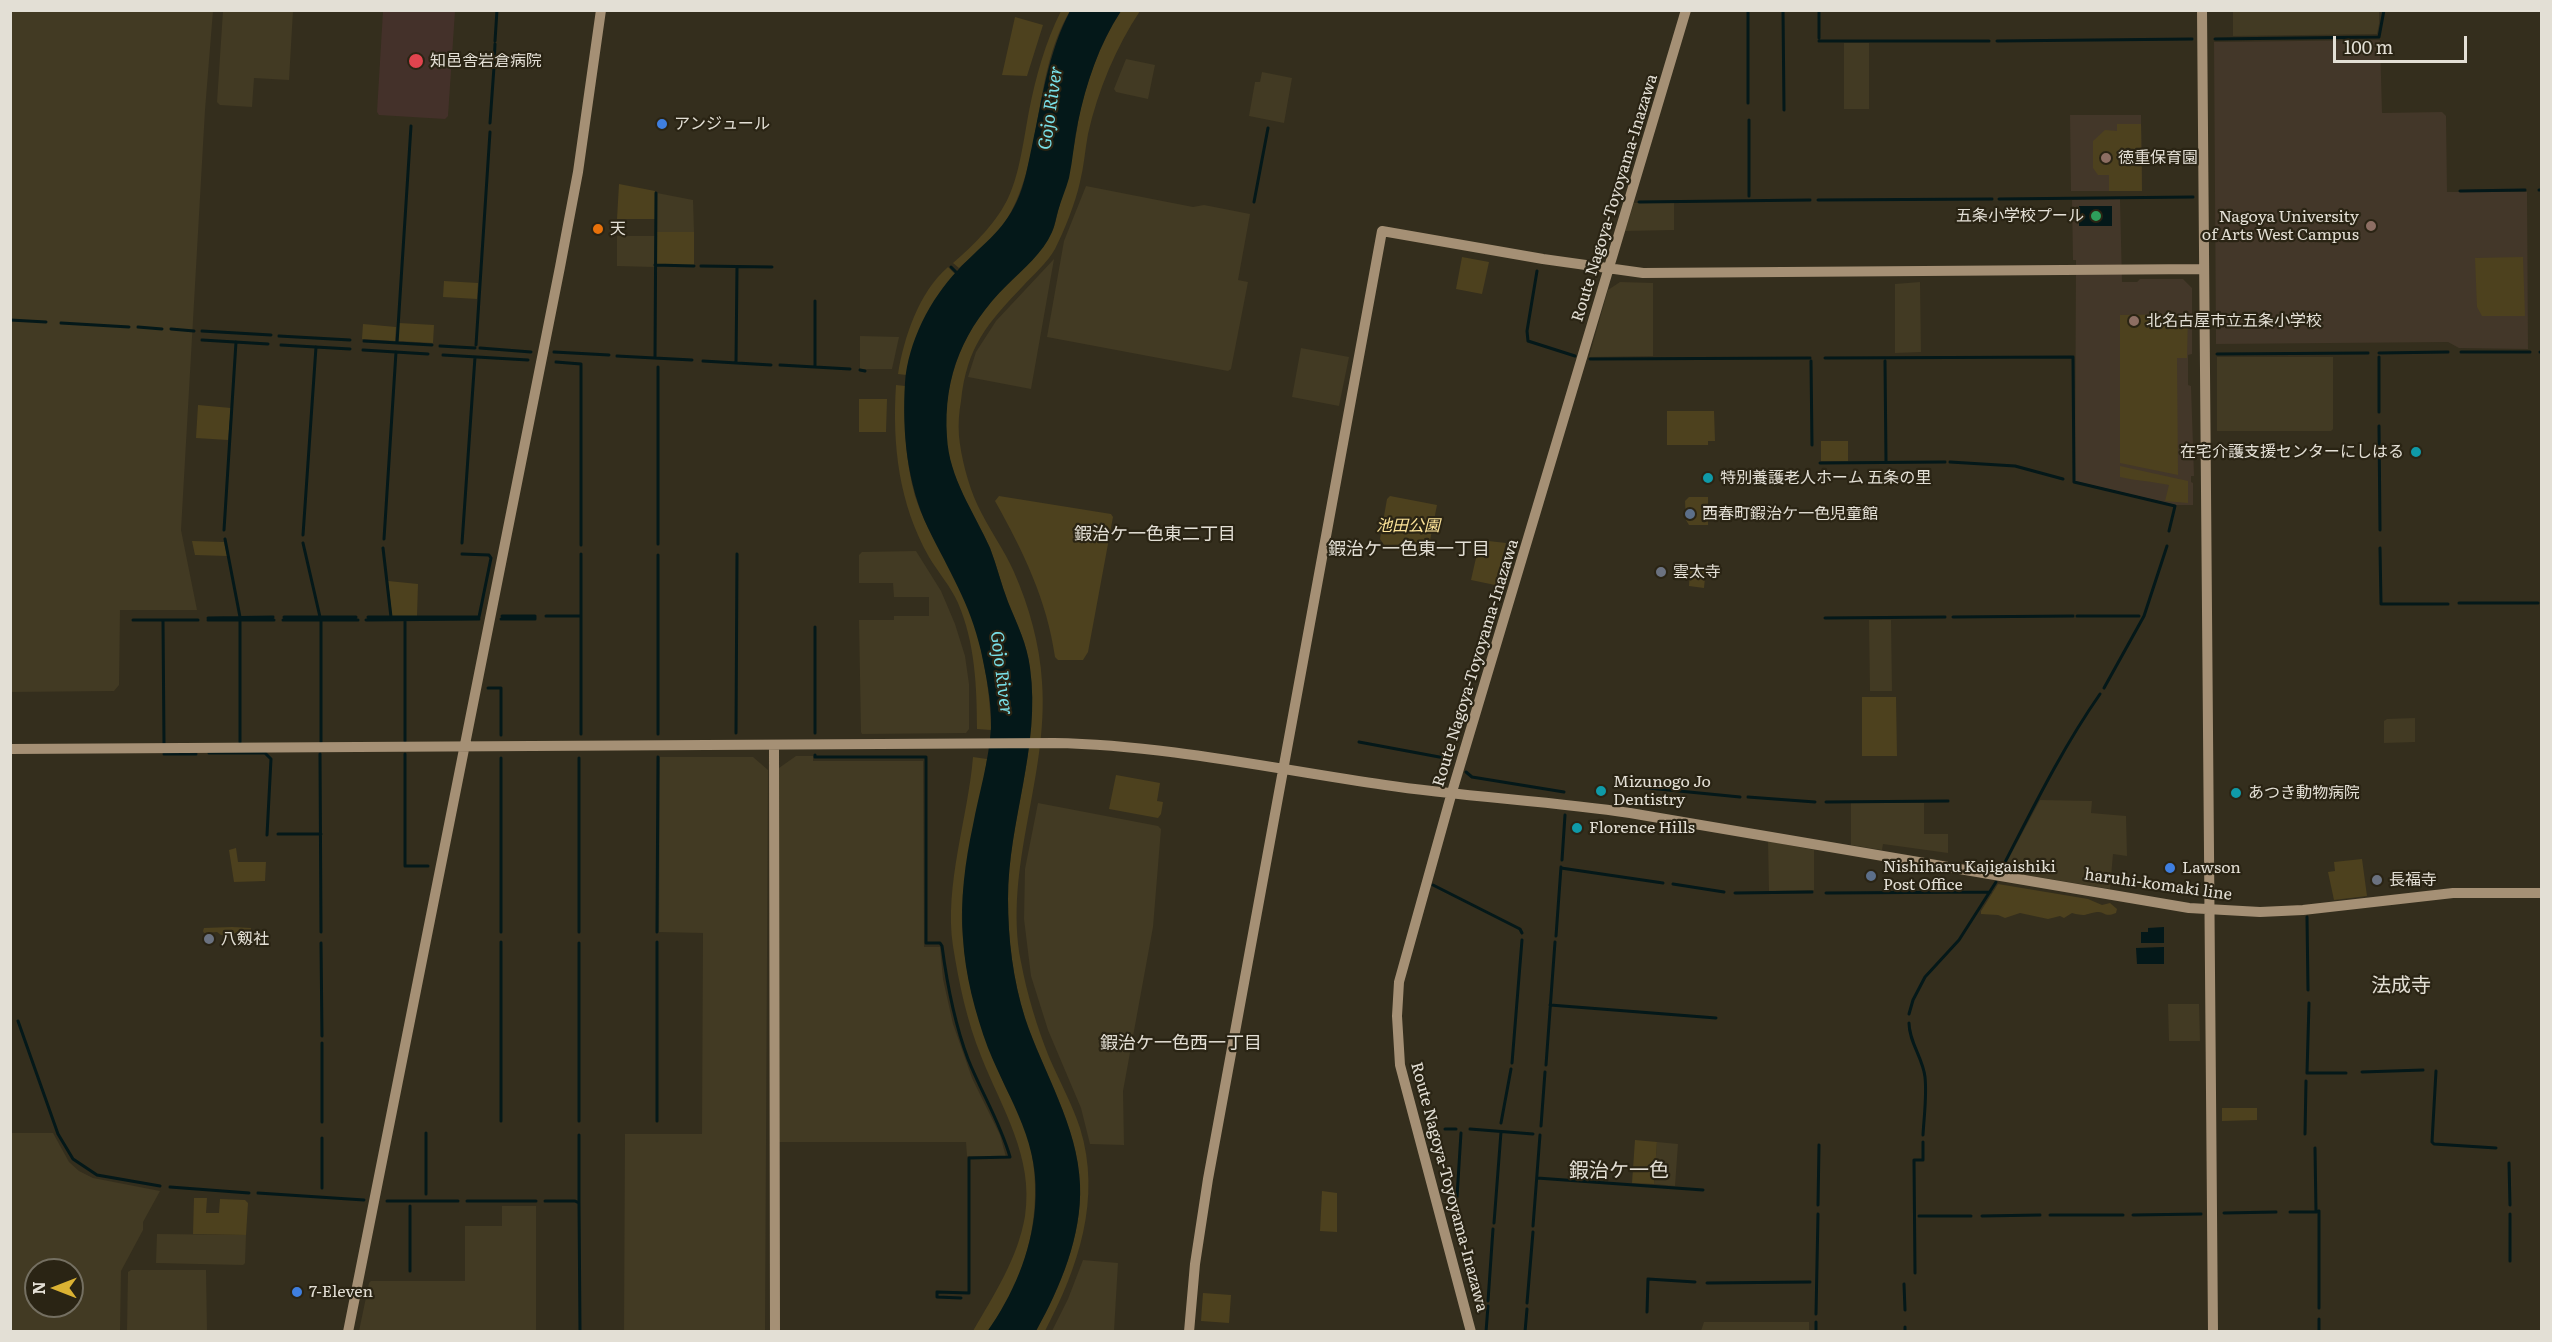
<!DOCTYPE html>
<html>
<head>
<meta charset="utf-8">
<style>
	body { margin:0 }
	#map { position:relative; width:2552px; height:1342px; overflow:hidden; background:#342e1d; font-family:Literata,serif }
	canvas { display:block }
	.frame { position:absolute; inset:0; border:12px solid #e3dfd5; pointer-events:none }
	.north { position:absolute; left:24px; top:1258px; width:60px; height:60px; box-sizing:border-box; background:#2a2414; border:2px solid #746f61; border-radius:50%; rotate:270deg; font-size:16px; font-weight:700; line-height:24px; text-align:center; color:#e3dfd5 }
	.north::after { content:''; display:block; margin:auto; width:21px; height:27px; background:#dbb233; clip-path:polygon(50% 0,100% 100%,50% 72%,0 100%) }
	.scale { position:absolute; left:2333px; top:36px; width:134px; height:27px; box-sizing:border-box; border:3px solid #e3dfd5; border-top:0; padding-left:8px; font-size:18px; line-height:21px; white-space:nowrap; color:#e3dfd5; -webkit-text-stroke:4px #2a2414; paint-order:stroke }
</style>
</head>
<body>
<div id="map">
<canvas width="2552" height="1342"></canvas>
<div class="frame"></div>
<div class="north">N</div>
<div class="scale">100 m</div>
</div>
<script>
const context = document.querySelector('canvas').getContext('2d');
context.lineJoin = 'round';
function fillPath(path, color) { context.fillStyle = color; context.fill(path, 'evenodd'); }
function strokePath(path, color, width, dash) { context.strokeStyle = color; context.lineWidth = width; context.lineCap = dash ? 'butt' : 'round'; context.setLineDash(dash || []); context.stroke(path); }
function write(font, color, halo, rows, align = 'center') {
  context.font = font + ' Literata,"Noto Sans JP",serif'; context.lineWidth = 4.5; context.setLineDash([]); context.textBaseline = 'middle'; context.strokeStyle = halo; context.fillStyle = color; for (const [text, x, y, turn = 0] of rows) {
    context.save(); context.translate(x, y); context.rotate((+turn || 0) * Math.PI / 180); context.textAlign = isNaN(turn) ? turn : align; if (halo) context.strokeText(text, 0, 0); context.fillText(text, 0, 0); context.restore();
  }
}
const built = new Path2D(`
	M 10,11 L 213,11 L 205,110 L 181,530 L 197,610 L 120,610 L 119,685 L 114,691 L 11,692 Z
	M 223,11 L 293,11 L 289,80 L 254,78 L 252,107 L 220,105 L 217,102 Z
	M 2233,11 L 2379,11 L 2379,24 L 2377,34 L 2233,36 Z
	M 1844,43 L 1869,43 L 1869,109 L 1844,109 Z
	M 1126,59 L 1155,65 L 1148,99 L 1116,92 L 1114,89 Z
	M 1262,72 L 1292,78 L 1284,123 L 1249,116 L 1255,82 L 1260,82 Z
	M 1086,186 L 1193,207 L 1204,205 L 1250,214 L 1238,280 L 1248,282 L 1231,369 L 1228,371 L 1047,337 L 1064,241 Z
	M 657,193 L 693,200 L 694,232 L 657,232 Z
	M 1634,203 L 1674,203 L 1674,230 L 1625,231 Z
	M 617,236 L 655,236 L 654,267 L 617,266 Z
	M 1054,259 L 1031,389 L 968,377 L 976,352 L 996,321 Z
	M 1620,282 L 1653,283 L 1653,356 L 1589,357 L 1608,290 Z
	M 1920,282 L 1921,352 L 1895,353 L 1895,284 Z
	M 860,336 L 899,337 L 892,369 L 860,369 Z
	M 1301,348 L 1349,357 L 1339,406 L 1292,397 Z
	M 2217,357 L 2333,357 L 2333,429 L 2331,431 L 2217,431 Z
	M 916,551 L 941,591 L 955,624 L 965,656 L 969,684 L 969,729 L 966,733 L 862,734 L 861,732 L 859,620 L 894,620 L 894,616 L 929,616 L 929,597 L 894,597 L 893,583 L 859,583 L 859,555 L 862,552 Z
	M 1869,620 L 1891,620 L 1892,691 L 1870,691 Z
	M 2415,718 L 2415,742 L 2384,743 L 2384,721 L 2387,719 Z
	M 796,756 L 813,756 L 813,761 L 923,761 L 924,947 L 940,947 L 943,979 L 953,1024 L 972,1078 L 1000,1135 L 1006,1157 L 967,1156 L 966,1142 L 779,1142 L 779,768 Z
	M 660,757 L 753,757 L 768,770 L 765,1331 L 624,1331 L 625,1134 L 702,1134 L 703,933 L 659,932 Z
	M 2040,800 L 2092,801 L 2091,813 L 2126,816 L 2127,856 L 2113,854 L 2110,889 L 2002,871 Z
	M 1038,803 L 1158,826 L 1161,829 L 1153,927 L 1123,1091 L 1124,1145 L 1090,1144 L 1081,1108 L 1048,1030 L 1031,976 L 1024,919 L 1025,869 Z
	M 1851,803 L 1924,803 L 1924,834 L 1948,834 L 1948,853 L 1883,844 L 1882,850 L 1851,845 Z
	M 1768,841 L 1814,850 L 1814,890 L 1769,891 Z
	M 2168,1004 L 2199,1004 L 2200,1041 L 2169,1041 Z
	M 10,1133 L 53,1133 L 69,1162 L 79,1171 L 93,1178 L 160,1191 L 143,1222 L 143,1230 L 121,1271 L 120,1331 L 11,1331 ZM 36,1270 L 72,1270 L 72,1306 L 36,1306 Z
	M 1657,1142 L 1678,1144 L 1675,1186 L 1654,1184 Z
	M 502,1206 L 536,1206 L 536,1331 L 359,1331 L 369,1283 L 371,1281 L 465,1281 L 465,1226 L 502,1226 Z
	M 157,1234 L 246,1235 L 245,1263 L 243,1265 L 156,1263 Z
	M 1083,1260 L 1118,1263 L 1114,1331 L 1052,1331 L 1068,1299 Z
	M 131,1270 L 206,1270 L 207,1331 L 127,1331 L 128,1272 Z
	M 1704,1322 L 1809,1322 L 1809,1331 L 1701,1331 Z`);
const education = new Path2D(`
	M 2380,40 L 2382,113 L 2442,112 L 2446,116 L 2447,192 L 2527,192 L 2528,349 L 2459,348 L 2448,342 L 2216,344 L 2214,42 Z
	M 2070,115 L 2141,115 L 2142,191 L 2071,191 Z
	M 2120,199 L 2122,282 L 2137,282 L 2140,279 L 2183,279 L 2192,288 L 2192,354 L 2188,355 L 2188,385 L 2191,386 L 2194,476 L 2191,476 L 2191,482 L 2193,483 L 2193,505 L 2175,505 L 2075,481 L 2076,260 L 2073,260 L 2072,200 Z`);
const medical = new Path2D(`
	M 383,11 L 455,11 L 448,116 L 445,119 L 379,115 L 377,112 Z`);
const green = new Path2D(`
	M 1061,11 L 1070,11 C 1030,78 1046,166 1000,230 C 989,244 972,256 959,268 L 953,263 C 974,245 998,221 1009,196 C 1020,172 1024,137 1029,111 C 1036,76 1045,43 1061,11 Z
	M 1121,11 L 1140,11 C 1116,47 1098,90 1088,134 C 1085,150 1084,166 1080,182 C 1075,204 1065,229 1055,249 C 1048,262 1033,275 1023,286 C 987,324 967,346 961,401 C 959,412 958,424 959,436 C 961,457 968,484 977,504 C 988,528 1004,549 1014,572 C 1029,606 1040,645 1042,682 C 1049,777 1003,867 1021,962 C 1027,994 1037,1027 1049,1057 C 1059,1080 1072,1104 1080,1128 C 1102,1199 1078,1268 1045,1331 L 1036,1331 C 1060,1288 1082,1236 1080,1185 C 1078,1126 1043,1072 1025,1018 C 1013,980 1008,939 1008,899 C 1008,821 1041,747 1030,668 C 1027,644 1017,624 1008,602 C 1001,584 997,566 990,548 C 974,512 949,478 946,437 C 943,385 961,333 997,295 C 1016,276 1040,256 1052,232 C 1055,226 1056,218 1058,211 C 1066,182 1072,159 1077,129 C 1083,89 1099,45 1121,11 Z
	M 1015,17 L 1043,25 L 1027,76 L 1002,75 Z
	M 2117,124 L 2141,124 L 2142,191 L 2109,191 L 2109,175 L 2098,175 L 2093,168 L 2093,141 L 2105,130 L 2117,131 Z
	M 619,184 L 655,191 L 655,219 L 617,219 Z
	M 657,232 L 694,232 L 694,265 L 656,265 Z
	M 1462,257 L 1489,262 L 1482,294 L 1456,289 Z
	M 2523,257 L 2525,316 L 2482,316 L 2477,307 L 2475,258 Z
	M 948,267 L 955,274 C 932,301 912,340 906,375 L 898,374 C 904,337 919,292 948,267 Z
	M 444,281 L 478,283 L 477,299 L 443,297 Z
	M 2188,314 L 2187,358 L 2177,358 L 2178,475 L 2120,463 L 2120,315 Z
	M 399,323 L 434,325 L 433,343 L 398,341 Z
	M 363,324 L 396,327 L 395,341 L 362,339 Z
	M 896,385 L 905,386 C 904,423 905,460 915,496 C 926,531 949,561 964,595 C 981,636 990,685 991,730 L 977,729 C 977,687 975,642 958,603 C 951,587 938,572 929,557 C 899,504 892,445 896,385 Z
	M 859,399 L 887,399 L 886,432 L 859,432 Z
	M 198,405 L 231,408 L 228,440 L 196,438 Z
	M 1667,411 L 1714,411 L 1715,441 L 1708,441 L 1708,445 L 1667,445 Z
	M 1821,441 L 1848,441 L 1848,461 L 1821,461 Z
	M 2120,466 L 2188,481 L 2188,503 L 2165,501 L 2169,485 C 2151,481 2137,481 2120,477 Z
	M 999,496 L 1111,514 L 1113,517 L 1088,652 L 1083,660 L 1058,660 L 1055,657 C 1047,600 1023,551 995,501 Z
	M 1390,496 L 1437,505 L 1427,556 L 1387,549 L 1380,539 L 1387,499 Z
	M 1689,497 L 1708,497 L 1708,525 L 1689,525 L 1686,520 L 1685,501 Z
	M 1480,540 L 1506,543 L 1495,585 L 1471,580 Z
	M 192,541 L 224,542 L 227,556 L 195,555 Z
	M 1690,567 L 1706,568 L 1704,588 L 1689,586 Z
	M 388,581 L 418,584 L 417,616 L 392,616 Z
	M 1862,697 L 1896,697 L 1897,756 L 1862,756 Z
	M 973,757 L 987,759 C 979,820 957,877 963,939 C 967,988 982,1035 1002,1079 C 1008,1095 1019,1109 1024,1124 C 1048,1193 1032,1274 987,1332 L 973,1331 C 994,1295 1018,1258 1025,1216 C 1034,1157 1002,1109 981,1056 C 967,1021 959,984 953,946 C 944,885 968,818 973,757 Z
	M 1116,775 L 1160,783 L 1157,801 L 1163,802 L 1161,814 L 1158,818 L 1109,809 Z
	M 236,848 L 238,862 L 266,862 L 265,881 L 234,882 L 229,850 Z
	M 2362,859 L 2367,896 L 2334,900 L 2328,872 L 2335,871 L 2334,862 Z
	M 1998,884 L 2088,899 L 2102,905 L 2110,903 L 2117,909 L 2116,913 C 2104,918 2105,911 2097,912 C 2084,914 2087,917 2072,913 L 2064,918 L 2060,916 L 2048,919 L 2020,913 L 2005,918 L 1998,915 L 1981,914 L 1981,911 Z
	M 232,927 L 251,928 L 251,935 L 245,938 L 234,933 L 221,935 L 217,932 L 204,933 L 203,931 L 204,928 Z
	M 2222,1108 L 2257,1108 L 2257,1120 L 2222,1121 Z
	M 1635,1140 L 1657,1142 L 1654,1184 L 1632,1183 Z
	M 1322,1191 L 1337,1193 L 1337,1232 L 1320,1231 Z
	M 194,1198 L 207,1198 L 206,1213 L 219,1213 L 220,1199 L 245,1200 L 248,1203 L 246,1235 L 193,1234 Z
	M 1203,1293 L 1231,1295 L 1229,1323 L 1201,1321 Z`);
const water = new Path2D(`
	M 1070,11 L 1121,11 C 1099,44 1086,84 1078,122 C 1074,140 1073,159 1069,178 C 1066,189 1061,200 1058,211 C 1056,218 1055,225 1052,232 C 1043,253 1023,269 1007,285 C 964,328 943,375 947,437 C 949,478 974,512 990,548 C 997,566 1001,584 1008,602 C 1017,624 1027,644 1030,668 C 1041,747 1008,821 1008,899 C 1008,939 1013,980 1025,1018 C 1043,1072 1078,1126 1080,1185 C 1082,1236 1060,1288 1036,1331 L 987,1332 C 1013,1295 1031,1253 1035,1208 C 1041,1142 1011,1105 988,1048 C 975,1013 965,974 963,938 C 960,900 965,862 973,825 C 979,793 989,761 991,728 C 992,703 986,675 981,651 C 970,603 949,571 928,528 C 907,483 902,433 905,383 C 908,342 930,299 958,270 C 980,246 1003,232 1017,201 C 1025,184 1028,164 1032,146 C 1042,100 1048,53 1070,11 Z
	M 2079,206 L 2112,206 L 2112,226 L 2079,226 Z
	M 2164,927 L 2164,943 L 2141,943 L 2141,932 L 2148,932 L 2148,928 Z
	M 2164,947 L 2164,964 L 2137,964 L 2136,948 Z`);
const stream = new Path2D(`
	M 1748,10 L 1748,103
	M 1783,10 L 1784,110
	M 1819,10 L 1819,38
	M 2215,39 L 2379,37 L 2384,10
	M 495,41 L 497,10
	M 1819,41 L 1989,41
	M 1997,41 L 2192,39
	M 494,64 L 495,44
	M 1749,120 L 1749,196
	M 490,123 L 494,67
	M 2539,190 L 2542,190
	M 2460,191 L 2525,190
	M 1999,199 L 2193,197
	M 1818,200 L 1992,199
	M 1254,202 L 1268,128
	M 1639,202 L 1810,200
	M 655,265 L 694,266
	M 701,266 L 772,267
	M 951,267 L 958,274
	M 1537,271 L 1527,331 L 1528,341 L 1575,356
	M 815,301 L 815,367
	M 10,320 L 46,322
	M 61,323 L 129,327
	M 138,327 L 162,329
	M 171,329 L 194,331
	M 202,331 L 271,335
	M 279,336 L 350,340
	M 202,340 L 268,344
	M 364,341 L 432,345
	M 397,343 L 411,126
	M 281,345 L 350,349
	M 476,345 L 490,132
	M 440,346 L 475,348
	M 480,348 L 531,352
	M 363,350 L 428,354
	M 554,352 L 609,355
	M 2461,352 L 2530,352
	M 2540,352 L 2542,352
	M 2379,353 L 2448,352
	M 2217,354 L 2368,353
	M 443,355 L 528,360
	M 617,356 L 692,360
	M 2379,357 L 2379,412
	M 655,358 L 656,193
	M 1825,358 L 2073,357 L 2074,482 L 2175,506 L 2169,531
	M 1590,359 L 1810,358
	M 703,361 L 771,365
	M 1811,361 L 1812,445
	M 1885,361 L 1886,462
	M 556,362 L 581,364 L 581,545
	M 736,363 L 737,267
	M 780,365 L 850,369
	M 860,370 L 865,371
	M 2379,426 L 2380,530
	M 1950,462 L 2015,466 L 2063,479
	M 1820,463 L 1945,462
	M 224,530 L 236,342
	M 303,535 L 316,347
	M 225,539 L 240,617
	M 384,539 L 396,352
	M 303,543 L 320,617
	M 462,543 L 475,357
	M 658,544 L 658,367
	M 383,548 L 391,617
	M 2380,548 L 2381,604 L 2448,604
	M 581,554 L 581,616
	M 658,555 L 658,734
	M 2459,603 L 2538,603
	M 502,616 L 535,616
	M 546,616 L 581,616 L 581,734
	M 2077,616 L 2139,616
	M 284,617 L 356,617
	M 368,617 L 479,617 L 491,558 L 489,555 L 462,554
	M 1953,617 L 2073,616
	M 208,618 L 273,617
	M 1825,618 L 1945,617
	M 405,619 L 405,741
	M 501,619 L 535,619 L 535,616
	M 133,620 L 198,620
	M 163,620 L 164,744
	M 208,620 L 274,620
	M 283,620 L 358,620
	M 321,620 L 321,742
	M 366,620 L 479,619
	M 240,622 L 240,742
	M 488,688 L 501,688 L 501,735
	M 2104,688 L 2144,616 L 2167,546
	M 736,733 L 737,554
	M 815,733 L 815,627
	M 1359,742 L 1450,759
	M 209,753 L 265,753 L 271,759 L 267,835
	M 164,754 L 196,754
	M 320,754 L 321,932
	M 405,754 L 405,866 L 428,866
	M 815,755 L 815,757 L 926,757 L 926,943 L 940,943 L 942,946 C 947,984 954,1022 968,1059 C 981,1092 1000,1122 1010,1157 L 969,1158 L 969,1293 L 937,1292 L 937,1297 L 961,1298
	M 1466,772 L 1472,777 L 1564,792
	M 1638,787 L 1740,797
	M 1748,797 L 1815,802
	M 1826,802 L 1948,801
	M 278,834 L 321,834
	M 1562,860 L 1565,815
	M 1561,868 L 1663,883
	M 2001,870 C 2032,810 2061,750 2100,694
	M 1673,884 L 1724,892
	M 1433,885 L 1520,929 L 1522,933
	M 1735,893 L 1812,892
	M 1826,893 L 1990,892
	M 2307,917 L 2308,990
	M 501,932 L 501,758
	M 579,932 L 579,758
	M 657,932 L 658,757
	M 1556,936 L 1561,867
	M 321,943 L 322,1036
	M 2309,1003 L 2307,1073 L 2346,1073
	M 1550,1005 L 1716,1018
	M 1909,1014 L 1913,1000 L 1925,977 L 1959,940 L 1996,882
	M 18,1021 L 58,1134 L 73,1159 L 97,1175 L 160,1186
	M 1909,1023 C 1909,1042 1923,1058 1925,1077 C 1927,1096 1924,1116 1923,1135
	M 322,1043 L 322,1122
	M 1512,1063 L 1522,940
	M 1546,1065 L 1555,942
	M 2436,1071 L 2432,1142 L 2434,1144 L 2496,1148
	M 2362,1072 L 2423,1070
	M 501,1121 L 501,942
	M 579,1121 L 579,943
	M 657,1121 L 657,942
	M 1501,1123 L 1511,1069
	M 1541,1126 L 1545,1072
	M 1445,1129 L 1456,1129
	M 1470,1129 L 1533,1134
	M 1431,1130 L 1437,1130
	M 426,1133 L 426,1194
	M 2305,1134 L 2306,1081
	M 322,1138 L 322,1188
	M 2315,1148 L 2316,1212 L 2319,1211 L 2319,1308
	M 2509,1163 L 2510,1205
	M 1537,1178 L 1703,1190
	M 170,1187 L 249,1193
	M 258,1193 L 364,1200
	M 1457,1197 L 1461,1133
	M 387,1201 L 458,1201
	M 467,1201 L 536,1201
	M 545,1201 L 575,1201 L 579,1203 L 580,1332
	M 579,1203 L 579,1135
	M 1818,1205 L 1819,1145
	M 2290,1212 L 2316,1212
	M 2224,1213 L 2276,1212
	M 2510,1214 L 2510,1261
	M 2050,1215 L 2123,1215
	M 2133,1215 L 2201,1214
	M 1919,1216 L 1971,1216
	M 1982,1216 L 2040,1215
	M 1494,1223 L 1501,1132
	M 1533,1226 L 1540,1135
	M 410,1271 L 410,1206
	M 1915,1273 L 1914,1160 L 1923,1160 L 1923,1142
	M 1707,1283 L 1810,1282
	M 1904,1284 L 1905,1310
	M 1488,1301 L 1493,1229
	M 1527,1303 L 1533,1232
	M 1647,1312 L 1648,1279 L 1695,1282
	M 1816,1314 L 1818,1214
	M 2319,1319 L 2319,1332
	M 1905,1327 L 1905,1332
	M 1486,1332 L 1488,1306
	M 1525,1332 L 1527,1309
	M 1816,1332 L 1816,1322`);
const secondary = new Path2D(`
	M 2202,10 L 2213,1332
	M 774,746 L 775,1332
	M 10,749 L 1054,743 C 1166,745 1274,769 1385,785 C 1466,797 1548,801 1630,813 L 2189,908 L 2260,912 L 2303,910 L 2453,893 L 2542,893
	M 348,1332 L 560,267 L 578,172 L 601,10
	M 1189,1332 L 1195,1264 L 1208,1179 L 1382,231 L 1543,259 L 1643,273 L 2204,269
	M 1471,1332 L 1400,1065 L 1397,1016 L 1399,982 L 1452,792 L 1686,10`);
const markers = [
	[416,61,8,"#e0444e"],
	[662,124,6,"#3f7fe0"],
	[2106,158,6,"#8d6e63"],
	[2096,216,6,"#2e9e5b"],
	[2371,226,6,"#8d6e63"],
	[598,229,6,"#e8710a"],
	[2134,321,6,"#8d6e63"],
	[2416,452,6,"#0f9aa8"],
	[1708,478,6,"#0f9aa8"],
	[1690,514,6,"#5c6f8a"],
	[1661,572,6,"#6b7280"],
	[1601,791,6,"#0f9aa8"],
	[2236,793,6,"#0f9aa8"],
	[1577,828,6,"#0f9aa8"],
	[2170,868,6,"#3f7fe0"],
	[1871,876,6,"#5c6f8a"],
	[2377,880,6,"#6b7280"],
	[209,939,6,"#6b7280"],
	[297,1292,6,"#3f7fe0"]
];
const poiNames = [
	["知邑舎岩倉病院",430,61],
	["アンジュール",674,124],
	["徳重保育園",2118,158],
	["五条小学校プール",2084,216,"right"],
	["Nagoya University",2359,217,"right"],
	["of Arts West Campus",2359,235,"right"],
	["天",610,229],
	["北名古屋市立五条小学校",2146,321],
	["在宅介護支援センターにしはる",2404,452,"right"],
	["特別養護老人ホーム 五条の里",1720,478],
	["西春町鍜治ケ一色児童館",1702,514],
	["雲太寺",1673,572],
	["Mizunogo Jo",1613,782],
	["Dentistry",1613,800],
	["あつき動物病院",2248,793],
	["Florence Hills",1589,828],
	["Nishiharu Kajigaishiki",1883,867],
	["Post Office",1883,885],
	["Lawson",2182,868],
	["長福寺",2389,880],
	["八剱社",221,939],
	["7-Eleven",309,1292]
];
const streetNames = [
	["Route Nagoya-Toyoyama-Inazawa",1615,198,-73],
	["Route Nagoya-Toyoyama-Inazawa",1476,663,-73],
	["haruhi-komaki line",2158,885,8],
	["Route Nagoya-Toyoyama-Inazawa",1449,1187,75]
];
const parkNames = [
	["池田公園",1408,526]
];
const waterNames = [
	["Gojo River",1051,108,-82],
	["Gojo River",1001,673,83]
];
const neighbourhoodNames = [
	["鍜治ケ一色東二丁目",1155,535],
	["鍜治ケ一色東一丁目",1409,550],
	["鍜治ケ一色西一丁目",1181,1044]
];
const quarterNames = [
	["法成寺",2401,986],
	["鍜治ケ一色",1619,1171]
];
fillPath(built, '#423a23');
fillPath(education, '#433729');
fillPath(medical, '#44312a');
fillPath(green, '#4d411e');
fillPath(water, '#041819');
strokePath(stream, '#041819', 3);
strokePath(secondary, '#a59075', 10);
for (const [x, y, r, color] of markers) { const dot = new Path2D(); dot.arc(x, y, r, 0, 2 * Math.PI); context.fillStyle = color; context.fill(dot); strokePath(dot, '#2a2414', 2); }
write('16px', '#e3dfd5', '#2a2414', poiNames, 'left');
write('16px', '#e3dfd5', '#2a2414', streetNames);
write('italic 16px', '#fce398', '#2a2414', parkNames);
write('italic 18px', '#79e1e9', '#2a2414', waterNames);
write('18px', '#e3dfd5', '#2a2414', neighbourhoodNames);
write('20px', '#e3dfd5', '#2a2414', quarterNames);
</script>
</body>
</html>
